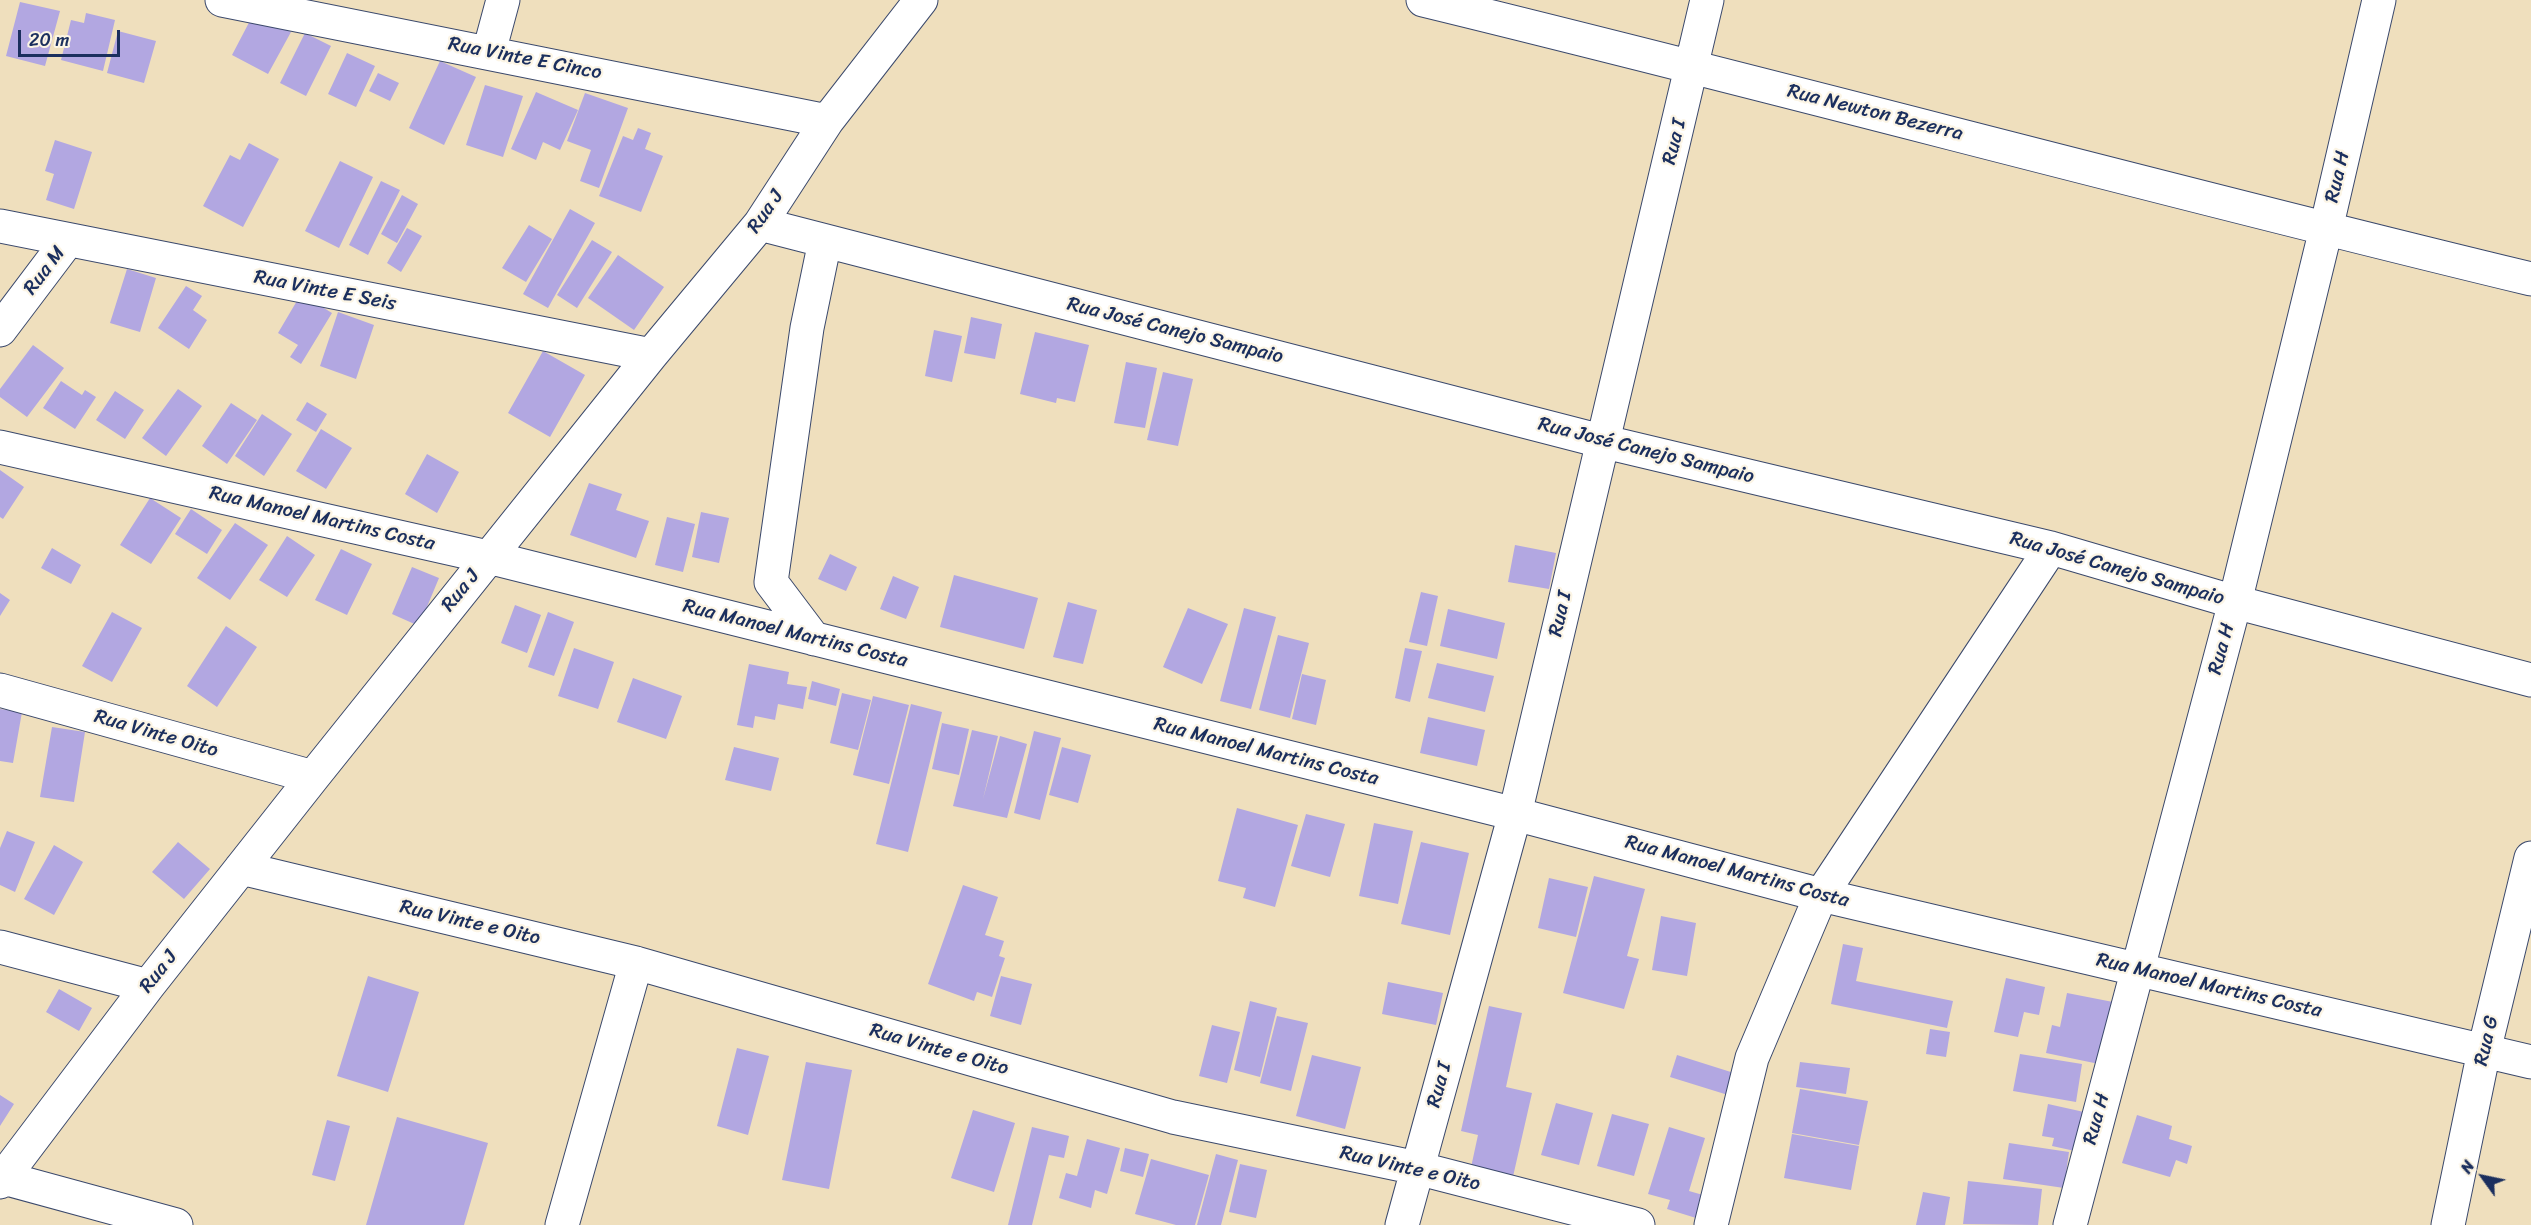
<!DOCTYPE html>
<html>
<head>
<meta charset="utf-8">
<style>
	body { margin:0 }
	#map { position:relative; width:2531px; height:1225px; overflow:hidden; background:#efdfbd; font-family:Sriracha,sans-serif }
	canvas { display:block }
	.north { position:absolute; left:2453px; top:1147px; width:60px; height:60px; -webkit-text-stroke:4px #fcf5e5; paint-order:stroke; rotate:303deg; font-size:16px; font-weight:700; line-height:24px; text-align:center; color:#1b2f5e }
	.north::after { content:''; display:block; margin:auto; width:21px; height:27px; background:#1b2f5e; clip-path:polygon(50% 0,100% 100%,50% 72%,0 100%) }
	.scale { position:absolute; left:18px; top:30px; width:102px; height:27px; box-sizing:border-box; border:3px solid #1b2f5e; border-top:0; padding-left:8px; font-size:18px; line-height:21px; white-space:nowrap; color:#1b2f5e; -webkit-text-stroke:4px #fcf5e5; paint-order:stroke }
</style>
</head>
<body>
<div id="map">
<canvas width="2531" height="1225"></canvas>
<div class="north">N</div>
<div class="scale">20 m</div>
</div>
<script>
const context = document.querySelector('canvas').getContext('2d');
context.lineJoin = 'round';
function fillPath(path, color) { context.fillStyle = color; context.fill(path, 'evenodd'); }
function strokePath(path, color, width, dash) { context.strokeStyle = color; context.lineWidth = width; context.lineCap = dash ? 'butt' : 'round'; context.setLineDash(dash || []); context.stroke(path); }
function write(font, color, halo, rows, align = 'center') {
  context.font = font + ' Sriracha,sans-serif'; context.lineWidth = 4.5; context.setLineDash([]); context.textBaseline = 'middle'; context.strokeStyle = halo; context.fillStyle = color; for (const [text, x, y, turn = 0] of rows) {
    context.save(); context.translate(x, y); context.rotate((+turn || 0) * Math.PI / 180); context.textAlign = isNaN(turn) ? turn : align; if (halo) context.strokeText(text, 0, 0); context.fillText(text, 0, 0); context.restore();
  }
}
const building = new Path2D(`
	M 20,2 L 60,11 L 45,66 L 6,56 Z
	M 86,13 L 115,20 L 103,71 L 61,60 L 71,20 L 84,23 Z
	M 254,13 L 291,32 L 268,74 L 232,55 Z
	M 118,31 L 156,41 L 144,83 L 107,73 Z
	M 305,33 L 331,46 L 306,96 L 280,83 Z
	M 347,53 L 375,66 L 356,107 L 328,94 Z
	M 440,61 L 476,77 L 444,145 L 409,128 Z
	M 378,73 L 399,83 L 390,101 L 369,91 Z
	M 485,85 L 523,96 L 503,157 L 466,145 Z
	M 536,92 L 578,110 L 560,150 L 543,142 L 536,160 L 511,149 Z
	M 585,93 L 628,108 L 599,188 L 580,181 L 591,150 L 567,141 Z
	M 638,128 L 651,133 L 645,149 L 663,156 L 641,212 L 599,196 L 623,136 L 633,140 Z
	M 55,140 L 92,152 L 74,209 L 46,200 L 54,174 L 45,171 Z
	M 249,143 L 279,159 L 243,227 L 203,206 L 230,155 L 240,160 Z
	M 340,161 L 373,177 L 339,248 L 305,231 Z
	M 381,181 L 400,190 L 368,255 L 349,245 Z
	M 402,195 L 418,204 L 397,243 L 381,234 Z
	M 570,209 L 595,223 L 548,308 L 523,294 Z
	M 529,225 L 552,239 L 526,282 L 502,268 Z
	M 407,228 L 422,236 L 401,272 L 387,263 Z
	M 592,240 L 612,252 L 577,308 L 557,295 Z
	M 618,255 L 664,287 L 634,330 L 588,298 Z
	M 127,269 L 156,278 L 140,332 L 110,323 Z
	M 186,286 L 202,296 L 193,310 L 207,320 L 189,349 L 158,328 Z
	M 301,294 L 332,313 L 301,364 L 290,357 L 298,345 L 278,333 Z
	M 338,312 L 374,325 L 356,379 L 320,366 Z
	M 971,317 L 1002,324 L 995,359 L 964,353 Z
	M 934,330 L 962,336 L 952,382 L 925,376 Z
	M 1035,332 L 1089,345 L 1075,402 L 1057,398 L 1056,403 L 1020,394 Z
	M 33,345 L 64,368 L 27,417 L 0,397 L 0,389 Z
	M 543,351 L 585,375 L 550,437 L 508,413 Z
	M 1126,362 L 1157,368 L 1145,428 L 1114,423 Z
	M 1163,372 L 1193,379 L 1178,446 L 1147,440 Z
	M 61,381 L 82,395 L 85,390 L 96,397 L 75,429 L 43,408 Z
	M 178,389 L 202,406 L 166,456 L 142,438 Z
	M 115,391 L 144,410 L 125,439 L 96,420 Z
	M 307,402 L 327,414 L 316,432 L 296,420 Z
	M 231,403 L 257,420 L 227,464 L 202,446 Z
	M 262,414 L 292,434 L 264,476 L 235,456 Z
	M 321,429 L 352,448 L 326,489 L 296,471 Z
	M 427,454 L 459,472 L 437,513 L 405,494 Z
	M 0,470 L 24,487 L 3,519 L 0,517 Z
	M 589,483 L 622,494 L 616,510 L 649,521 L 636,558 L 570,535 Z
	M 150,498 L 181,518 L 151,564 L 120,545 Z
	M 191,509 L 222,530 L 207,554 L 175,534 Z
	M 701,512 L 729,518 L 719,563 L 692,557 Z
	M 667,517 L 695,524 L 683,572 L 655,565 Z
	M 235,523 L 268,545 L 230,600 L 197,578 Z
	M 287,536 L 315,555 L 287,597 L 259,580 Z
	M 1515,545 L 1556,553 L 1549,589 L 1508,582 Z
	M 52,548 L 81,565 L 71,584 L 41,568 Z
	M 341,549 L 372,564 L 347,615 L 315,600 Z
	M 830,554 L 857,567 L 846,591 L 818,579 Z
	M 412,567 L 439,578 L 419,626 L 392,614 Z
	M 954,575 L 1038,598 L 1024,649 L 940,627 Z
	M 893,576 L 919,587 L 906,619 L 880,609 Z
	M 1421,592 L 1438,596 L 1427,646 L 1409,642 Z
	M 0,593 L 10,600 L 0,616 Z
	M 1068,602 L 1097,610 L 1083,664 L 1053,657 Z
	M 515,605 L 541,615 L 527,653 L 501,643 Z
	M 1188,608 L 1228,624 L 1202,684 L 1163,667 Z
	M 1244,608 L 1276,617 L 1251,709 L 1220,701 Z
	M 1448,609 L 1505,623 L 1497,659 L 1440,646 Z
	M 112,612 L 142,628 L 112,682 L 82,666 Z
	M 548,612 L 574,622 L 554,676 L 528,667 Z
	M 226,626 L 257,647 L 217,707 L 187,686 Z
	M 1278,635 L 1309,643 L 1290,718 L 1259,710 Z
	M 574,648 L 614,662 L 598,709 L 558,696 Z
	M 1405,648 L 1422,651 L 1410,702 L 1395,698 Z
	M 1437,663 L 1494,676 L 1485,712 L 1428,698 Z
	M 749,664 L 789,672 L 787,684 L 807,687 L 803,709 L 778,704 L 775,720 L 755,716 L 753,728 L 737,725 Z
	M 1302,674 L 1326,680 L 1316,725 L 1292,719 Z
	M 633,678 L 682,696 L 666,739 L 617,722 Z
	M 812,681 L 840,689 L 836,706 L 808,699 Z
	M 842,693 L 871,700 L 858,750 L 830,743 Z
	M 873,696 L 909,705 L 889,784 L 853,775 Z
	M 911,704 L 942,712 L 908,852 L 876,844 Z
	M 0,709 L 22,712 L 13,763 L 0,761 Z
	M 1428,717 L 1485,730 L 1477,766 L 1420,753 Z
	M 942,723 L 969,729 L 959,775 L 932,769 Z
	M 52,727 L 85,732 L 74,802 L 40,797 Z
	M 972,730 L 998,736 L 983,799 L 1000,736 L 1027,744 L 1007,818 L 953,806 Z
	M 1034,731 L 1061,738 L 1040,820 L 1014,813 Z
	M 734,747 L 779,758 L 771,791 L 725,780 Z
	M 1062,747 L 1091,755 L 1078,803 L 1049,795 Z
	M 1237,808 L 1298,825 L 1275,907 L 1243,898 L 1246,888 L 1218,881 Z
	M 1306,814 L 1345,824 L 1330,877 L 1291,866 Z
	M 1374,823 L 1413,831 L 1398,904 L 1359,896 Z
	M 7,831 L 35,842 L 15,892 L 0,885 L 0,848 Z
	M 178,842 L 210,869 L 184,899 L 152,872 Z
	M 1421,842 L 1469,853 L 1450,935 L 1401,924 Z
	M 54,845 L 83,862 L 54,915 L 24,899 Z
	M 1594,876 L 1645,889 L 1627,956 L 1639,959 L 1624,1009 L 1563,993 Z
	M 1549,878 L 1588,887 L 1576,937 L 1538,928 Z
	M 963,885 L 998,897 L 985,935 L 1004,941 L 999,956 L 1005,958 L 992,997 L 977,992 L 974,1001 L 928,984 Z
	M 1661,916 L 1696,923 L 1687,976 L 1652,970 Z
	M 1843,944 L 1863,948 L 1856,981 L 1953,1001 L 1947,1028 L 1831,1004 Z
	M 368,976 L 419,992 L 388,1092 L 337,1076 Z
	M 1001,976 L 1032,984 L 1021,1025 L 990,1016 Z
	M 2006,978 L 2045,987 L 2039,1015 L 2024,1012 L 2018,1037 L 1994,1032 Z
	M 1388,982 L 1443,993 L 1436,1025 L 1382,1014 Z
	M 59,989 L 92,1008 L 79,1031 L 46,1012 Z
	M 2067,993 L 2113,1002 L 2099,1064 L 2046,1053 L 2052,1025 L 2060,1027 Z
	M 1250,1001 L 1277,1008 L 1260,1077 L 1234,1070 Z
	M 1489,1006 L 1522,1013 L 1506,1087 L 1532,1093 L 1512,1181 L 1470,1172 L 1478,1135 L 1461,1131 Z
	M 1277,1016 L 1308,1023 L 1291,1091 L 1260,1083 Z
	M 1212,1025 L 1240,1032 L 1227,1083 L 1199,1076 Z
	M 1930,1029 L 1950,1032 L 1946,1057 L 1926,1054 Z
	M 737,1048 L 769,1056 L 748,1135 L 717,1126 Z
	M 2020,1054 L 2082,1064 L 2076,1102 L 2013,1091 Z
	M 1312,1055 L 1361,1067 L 1345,1129 L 1296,1116 Z
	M 1677,1055 L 1734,1073 L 1728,1095 L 1670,1077 Z
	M 806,1062 L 852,1070 L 829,1189 L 782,1180 Z
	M 1800,1062 L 1850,1068 L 1846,1094 L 1796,1087 Z
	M 1800,1089 L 1868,1101 L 1859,1145 L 1792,1133 Z
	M 0,1095 L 14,1104 L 0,1126 Z
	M 1556,1103 L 1593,1113 L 1579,1165 L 1541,1155 Z
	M 2048,1104 L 2084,1112 L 2075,1151 L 2052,1146 L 2054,1138 L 2042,1136 Z
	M 973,1110 L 1015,1123 L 994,1192 L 951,1178 Z
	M 1612,1114 L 1649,1124 L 1634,1176 L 1597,1166 Z
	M 2137,1115 L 2172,1126 L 2169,1139 L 2192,1146 L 2187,1164 L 2176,1160 L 2170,1177 L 2122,1163 Z
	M 397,1117 L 488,1143 L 464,1225 L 366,1225 Z
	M 327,1120 L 350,1126 L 335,1181 L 312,1175 Z
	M 1032,1127 L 1069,1136 L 1064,1158 L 1049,1155 L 1032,1225 L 1008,1225 Z
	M 1669,1127 L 1705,1138 L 1689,1191 L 1703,1195 L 1696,1218 L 1667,1209 L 1670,1200 L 1648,1194 Z
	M 1792,1134 L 1859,1146 L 1851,1190 L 1784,1178 Z
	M 1087,1139 L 1120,1148 L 1107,1194 L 1095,1190 L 1091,1208 L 1059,1198 L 1066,1173 L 1077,1176 Z
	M 2009,1143 L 2069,1152 L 2064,1188 L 2003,1179 Z
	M 1125,1148 L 1149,1154 L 1143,1177 L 1120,1171 Z
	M 1216,1154 L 1238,1160 L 1221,1225 L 1197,1225 Z
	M 1151,1159 L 1209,1175 L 1195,1225 L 1176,1225 L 1135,1214 Z
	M 1240,1164 L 1267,1170 L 1256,1218 L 1229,1212 Z
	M 1968,1181 L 2042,1189 L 2038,1225 L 1963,1224 Z
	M 1923,1192 L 1950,1197 L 1945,1225 L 1916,1225 Z`);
const minor = new Path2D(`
	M 222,0 L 827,121
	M 1423,0 C 1793,90 2161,190 2531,279
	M 489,52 L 503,0
	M 760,224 L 1601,441 L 2051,548 L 2235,602 L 2531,680
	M 0,226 L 651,355
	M 0,330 L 68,240
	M 0,447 L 488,557 L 1515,814 L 1821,895 L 2531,1062
	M 814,639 L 771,582 L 807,328 L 825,241
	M 0,690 L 313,777
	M 241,868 L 636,963 L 1173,1117 L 1417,1168 L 1638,1225
	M 0,947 L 148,986
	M 0,1177 L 176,1225
	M 0,1182 L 148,986 L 313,777 L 651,355 L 760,224 L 827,121 L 921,0
	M 562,1225 L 636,963
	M 1402,1225 L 1515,814 L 1707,0
	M 1711,1225 L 1752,1058 L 1821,895 L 2051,548
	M 2070,1225 L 2235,602 L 2326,229 L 2379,0
	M 2448,1225 L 2484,1051 L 2531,858`);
const streetNames = [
	["Rua Vinte E Cinco",525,59,11],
	["Rua Newton Bezerra",1875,113,14],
	["Rua I",1675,142,-76],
	["Rua H",2338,177,-77],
	["Rua J",766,212,-55],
	["Rua M",45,271,-53],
	["Rua Vinte E Seis",325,291,11],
	["Rua José Canejo Sampaio",1175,331,14],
	["Rua José Canejo Sampaio",1646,451,14],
	["Rua Manoel Martins Costa",322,519,13],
	["Rua José Canejo Sampaio",2117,569,16],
	["Rua J",461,591,-51],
	["Rua I",1561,614,-77],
	["Rua Manoel Martins Costa",795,634,14],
	["Rua H",2222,649,-75],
	["Rua Vinte Oito",156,734,16],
	["Rua Manoel Martins Costa",1266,752,14],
	["Rua Manoel Martins Costa",1737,872,15],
	["Rua Vinte e Oito",470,923,13],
	["Rua J",159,972,-52],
	["Rua Manoel Martins Costa",2209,986,13],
	["Rua G",2487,1041,-77],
	["Rua Vinte e Oito",939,1050,16],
	["Rua I",1440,1085,-75],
	["Rua H",2097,1119,-75],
	["Rua Vinte e Oito",1410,1169,13]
];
fillPath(building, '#b2a7e1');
strokePath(minor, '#3b496c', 35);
strokePath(minor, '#fff', 33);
write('20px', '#1b2f5e', '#fcf5e5', streetNames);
</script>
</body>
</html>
